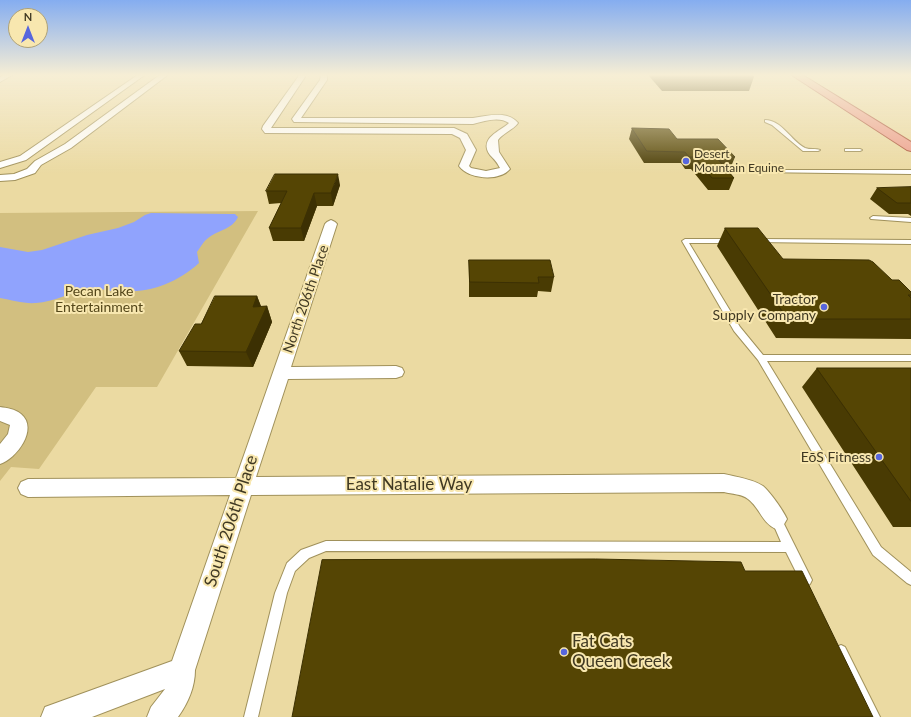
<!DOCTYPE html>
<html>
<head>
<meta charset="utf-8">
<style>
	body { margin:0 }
	#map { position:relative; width:911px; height:717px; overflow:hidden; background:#ebdaa2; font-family:Lato,sans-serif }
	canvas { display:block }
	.north { position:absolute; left:8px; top:8px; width:40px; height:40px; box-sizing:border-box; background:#f8e7af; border:1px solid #aea177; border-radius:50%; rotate:0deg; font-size:11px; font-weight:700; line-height:16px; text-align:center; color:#403923 }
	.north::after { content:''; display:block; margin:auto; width:14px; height:18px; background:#5766dd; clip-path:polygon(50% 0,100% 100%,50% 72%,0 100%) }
</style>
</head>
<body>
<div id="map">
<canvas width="911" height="717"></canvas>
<div class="north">N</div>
</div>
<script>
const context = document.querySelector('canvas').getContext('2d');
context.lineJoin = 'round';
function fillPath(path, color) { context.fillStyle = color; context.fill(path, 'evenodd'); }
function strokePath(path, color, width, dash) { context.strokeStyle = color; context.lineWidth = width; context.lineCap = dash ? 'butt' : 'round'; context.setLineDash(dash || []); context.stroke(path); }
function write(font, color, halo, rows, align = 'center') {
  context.font = font + ' Lato,sans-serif'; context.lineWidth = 4; context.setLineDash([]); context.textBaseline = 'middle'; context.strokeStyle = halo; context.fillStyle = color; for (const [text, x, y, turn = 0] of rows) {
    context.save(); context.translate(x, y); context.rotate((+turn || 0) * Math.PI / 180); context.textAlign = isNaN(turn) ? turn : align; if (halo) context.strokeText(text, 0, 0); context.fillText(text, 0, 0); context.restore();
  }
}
const green = new Path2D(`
	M 258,211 L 157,387 L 96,387 L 39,469 L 11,467 L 0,481 L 0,213 Z`);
const water = new Path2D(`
	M 151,213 L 229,214 L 235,214 L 238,217 C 232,230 217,230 207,239 C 203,242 200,248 197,252 L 199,263 C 176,284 147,294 116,291 C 106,291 99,287 89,289 C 71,292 54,302 36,303 C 24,304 12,300 0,298 L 0,247 L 28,252 L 42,250 L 87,235 L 118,228 L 134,222 L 145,215 Z`);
const lane = new Path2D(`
	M 765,120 C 782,120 791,141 805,148 C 810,150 816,148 820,150 L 818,151 L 803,151 L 772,125 L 765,122 Z
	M 847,149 L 860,149 L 862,150 L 860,151 L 845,151 L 845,149 Z
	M 751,170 L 911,170 L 911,174 L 753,172 L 751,171 Z
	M 873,216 L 911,218 L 911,222 L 871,219 L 870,218 Z
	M 685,239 L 730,239 L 733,241 L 730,243 L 689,243 L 740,327 L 763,355 L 911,355 L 911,361 L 767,361 L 881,547 L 911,572 L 911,585 L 907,583 L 873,555 L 758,360 L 734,331 L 682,241 Z
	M 758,239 L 911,240 L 911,244 L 756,242 L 756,240 Z
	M 776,514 L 780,516 L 812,580 L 810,584 L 806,586 L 802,584 L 786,552 L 326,551 L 309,558 L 295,571 L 287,593 L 258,717 L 244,717 L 275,593 L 287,563 L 301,550 L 326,541 L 781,542 L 771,519 L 772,516 Z
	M 841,645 L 845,647 L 880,717 L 866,717 L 835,651 L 837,647 Z`);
const street = new Path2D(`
	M 6,74 L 14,74 L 0,82 L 0,77 Z
	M 139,74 L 146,74 L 26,160 L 0,168 L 0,162 L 20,156 Z
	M 161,74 L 169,74 L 71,148 L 41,165 L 35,173 L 15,180 L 0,181 L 0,175 L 14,174 L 27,169 L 35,161 L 65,144 Z
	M 298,74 L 304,74 L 305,77 L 271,128 L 454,128 L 467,134 L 476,150 L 469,166 L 471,168 L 486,171 L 500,168 C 497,162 494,159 490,155 C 478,138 501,131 509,123 C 499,116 485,121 473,124 L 294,122 L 292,119 L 320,80 L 321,74 L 327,74 L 327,80 L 301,118 L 473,118 C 488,116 507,110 518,123 C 513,130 503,133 498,140 L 499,152 L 510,169 C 499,182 468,179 459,166 L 466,150 L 460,138 L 452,134 L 265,133 L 262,129 L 263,126 L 298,77 Z
	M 331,220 L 335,222 L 337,224 L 291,367 L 396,366 L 402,368 L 404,372 L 402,376 L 396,378 L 288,379 L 256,477 L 724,474 C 737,477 752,479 763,486 C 770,492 783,510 787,519 L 783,526 L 776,529 C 762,523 760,508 748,499 C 742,494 732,494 724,492 L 251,495 L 195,670 C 195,687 188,703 178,717 L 147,717 L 151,707 L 165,689 L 92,717 L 41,717 L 45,707 L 172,661 L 230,495 L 28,497 L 21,494 L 18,488 L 21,482 L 28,479 L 236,478 L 325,224 L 327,222 Z
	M 0,407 C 7,408 15,409 21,414 C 39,429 16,459 0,464 L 0,444 L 8,434 L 10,425 L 0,421 Z`);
const primary = new Path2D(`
	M 790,74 L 801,74 L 911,142 L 911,151 L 907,150 Z`);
const wall = new Path2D(`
	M 650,74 L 750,74 L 754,77 L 749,91 L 662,91 L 649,76 Z
	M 632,128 L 677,139 L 735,157 L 730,169 L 726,169 L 734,178 L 729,190 L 708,190 L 691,169 L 685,169 L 681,163 L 644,163 L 629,139 Z
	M 340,185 L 333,206 L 317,206 L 304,241 L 273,241 L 269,228 L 281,203 L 269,204 L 266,191 Z
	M 911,187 L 911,216 L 908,214 L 889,214 L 870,199 L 877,188 Z
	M 725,228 L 783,259 L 892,280 L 911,292 L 911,339 L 776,338 L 717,246 Z
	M 469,260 L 554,277 L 551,292 L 538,291 L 537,297 L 469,297 Z
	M 257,296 L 261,307 L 267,306 L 272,322 L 253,367 L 187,366 L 179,351 L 201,324 Z
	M 817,368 L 911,368 L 911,527 L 893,527 L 802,387 Z`);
const shadedWall = new Path2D(`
	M 338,174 L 340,185 L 333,206 L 331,193 Z
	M 314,193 L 317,206 L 304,241 L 301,228 Z
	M 257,296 L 263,311 L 253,307 Z
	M 267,306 L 272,322 L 253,367 L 246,352 Z`);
const building = new Path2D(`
	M 663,74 L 750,74 L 754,77 L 665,77 Z
	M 632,128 L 669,129 L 677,139 L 718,139 L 735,157 L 716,157 L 734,178 L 712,178 L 695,157 L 689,157 L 685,152 L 647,151 Z
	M 275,174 L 338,174 L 331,193 L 314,193 L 301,228 L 269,228 L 287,191 L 266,191 Z
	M 911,187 L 911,203 L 897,203 L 877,188 Z
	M 725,228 L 758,228 L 783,259 L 869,260 L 873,262 L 892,280 L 899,280 L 911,292 L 911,295 L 908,295 L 911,298 L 911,319 L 788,319 Z
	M 469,260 L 550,260 L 554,277 L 538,277 L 539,283 L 470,282 Z
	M 215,296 L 257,296 L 253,307 L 267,306 L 246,352 L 179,351 L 195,324 L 201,324 Z
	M 817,368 L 911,368 L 911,501 Z
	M 596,559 L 741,562 L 745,571 L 802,571 L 873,717 L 292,717 L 322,560 Z`);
const markers = [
	[686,161,4,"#5766dd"],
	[824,307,4,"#5766dd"],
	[879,457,4,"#5766dd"],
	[564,652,4,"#5766dd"]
];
const farPoinames = [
	["Desert",694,154],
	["Mountain Equine",694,168]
];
const parkNames = [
	["Pecan Lake",99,291],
	["Entertainment",99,307]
];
const streetNames = [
	["North 206th Place",306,299,-71]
];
const poiNames = [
	["Tractor",816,299],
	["Supply Company",816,315],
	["EōS Fitness",871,457]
];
const nearStreetnames = [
	["East Natalie Way",409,485],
	["South 206th Place",231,521,-72]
];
const nearPoinames = [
	["Fat Cats",572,642],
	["Queen Creek",572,662]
];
fillPath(green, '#d2bf80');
fillPath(water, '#90a3fd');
strokePath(lane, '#a0915b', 2);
strokePath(street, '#a0915b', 2);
strokePath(primary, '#a94f35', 2);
fillPath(lane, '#fff');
fillPath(street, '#fff');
fillPath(primary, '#ed9d8c');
fillPath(wall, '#493b03');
fillPath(shadedWall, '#3c3003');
fillPath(building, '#554504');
strokePath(building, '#3c3003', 1);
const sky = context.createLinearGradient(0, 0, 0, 174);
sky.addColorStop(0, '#85adf0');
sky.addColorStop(0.43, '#f6eed5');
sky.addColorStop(1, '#f6eed500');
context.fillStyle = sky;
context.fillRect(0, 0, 911, 174);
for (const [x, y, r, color] of markers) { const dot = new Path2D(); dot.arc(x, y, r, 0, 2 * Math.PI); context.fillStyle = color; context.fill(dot); strokePath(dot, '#f8e7af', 1.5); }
write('12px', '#403923', '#f8e7af', farPoinames, 'left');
write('14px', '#53461a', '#f8e7af', parkNames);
write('14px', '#403923', '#f8e7af', streetNames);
write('14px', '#403923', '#f8e7af', poiNames, 'right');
write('17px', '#403923', '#f8e7af', nearStreetnames);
write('17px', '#403923', '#f8e7af', nearPoinames, 'left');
</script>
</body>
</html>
